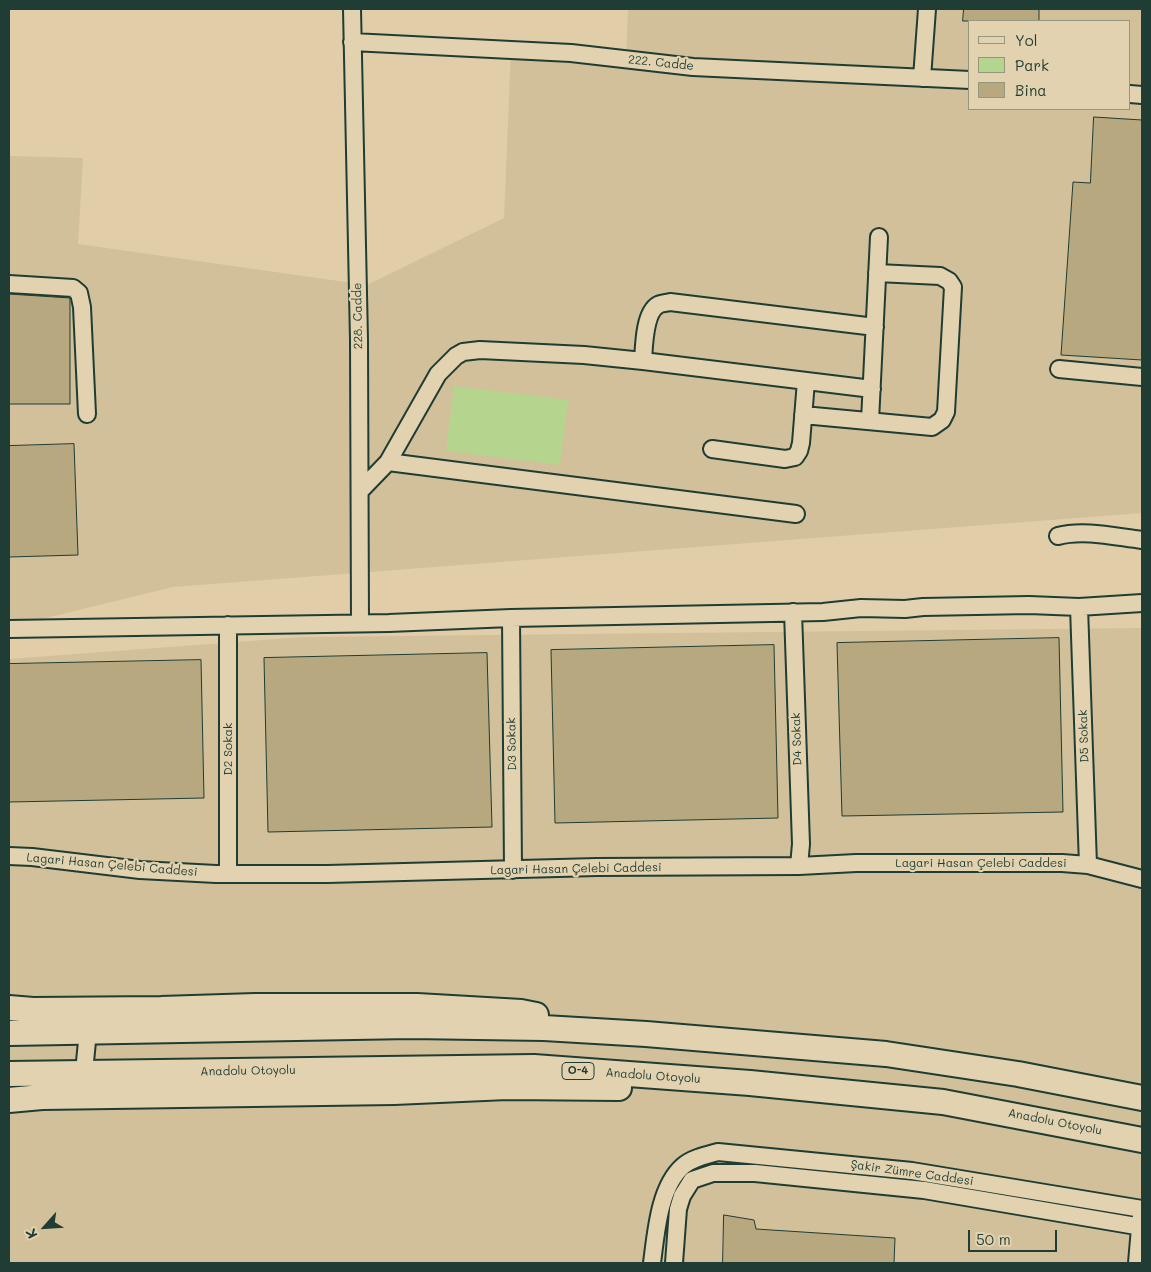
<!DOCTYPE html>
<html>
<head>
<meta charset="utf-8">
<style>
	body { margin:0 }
	#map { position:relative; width:1151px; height:1272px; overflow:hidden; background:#e1cea9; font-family:Mali,sans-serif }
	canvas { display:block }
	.frame { position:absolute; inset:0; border:10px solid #1f3d34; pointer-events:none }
	.legend { position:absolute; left:968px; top:20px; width:162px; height:90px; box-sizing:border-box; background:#e3d2af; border:1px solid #95967e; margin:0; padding:6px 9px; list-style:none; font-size:15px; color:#1f3d34 }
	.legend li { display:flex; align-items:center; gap:10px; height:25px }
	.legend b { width:25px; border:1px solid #95967e }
	.north { position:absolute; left:20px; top:1202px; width:50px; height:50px; -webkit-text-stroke:4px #e3d2af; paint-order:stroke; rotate:244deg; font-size:14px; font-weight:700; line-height:20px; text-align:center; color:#1f3d34 }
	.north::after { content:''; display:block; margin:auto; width:18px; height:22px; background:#1f3d34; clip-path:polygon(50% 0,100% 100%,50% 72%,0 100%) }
	.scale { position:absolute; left:968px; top:1230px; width:89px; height:22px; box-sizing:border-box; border:2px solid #1f3d34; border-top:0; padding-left:6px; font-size:15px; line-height:18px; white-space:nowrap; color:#1f3d34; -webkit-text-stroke:4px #e3d2af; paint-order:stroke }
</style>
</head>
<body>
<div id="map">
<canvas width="1151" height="1272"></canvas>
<div class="frame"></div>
<ul class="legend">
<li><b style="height:6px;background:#e3d2af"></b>Yol</li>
<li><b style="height:14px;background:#b5d58e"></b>Park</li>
<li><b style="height:14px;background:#b8a87f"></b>Bina</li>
</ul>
<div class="north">K</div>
<div class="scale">50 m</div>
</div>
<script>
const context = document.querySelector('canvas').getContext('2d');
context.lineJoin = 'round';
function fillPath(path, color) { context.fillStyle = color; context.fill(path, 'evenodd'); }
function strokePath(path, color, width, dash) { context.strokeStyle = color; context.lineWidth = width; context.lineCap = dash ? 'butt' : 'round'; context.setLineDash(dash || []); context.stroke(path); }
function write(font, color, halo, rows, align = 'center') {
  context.font = font + ' Mali,sans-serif'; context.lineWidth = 4.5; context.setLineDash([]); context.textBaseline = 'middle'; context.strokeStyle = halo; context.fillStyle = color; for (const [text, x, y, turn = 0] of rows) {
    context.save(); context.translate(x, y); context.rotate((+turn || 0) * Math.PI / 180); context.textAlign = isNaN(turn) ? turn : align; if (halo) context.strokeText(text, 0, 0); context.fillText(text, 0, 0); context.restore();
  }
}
const built = new Path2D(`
	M 628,9 L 1142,9 L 1142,513 L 173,587 L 9,627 L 9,156 L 83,158 L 78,244 L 367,285 L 504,218 L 511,49 L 626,61 ZM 970,21 L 1130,21 L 1130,109 L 970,109 Z
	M 1142,628 L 1142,1263 L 9,1263 L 9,659 L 303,637 Z`);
const green = new Path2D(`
	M 454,386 L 568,400 L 560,465 L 446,451 Z`);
const building = new Path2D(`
	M 964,9 L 1039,9 L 1039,21 L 963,21 Z
	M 1094,117 L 1142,120 L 1142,360 L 1061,355 L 1073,182 L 1090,183 Z
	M 9,294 L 70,298 L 70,404 L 9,404 Z
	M 74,444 L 78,555 L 9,557 L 9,446 Z
	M 1059,638 L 1063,812 L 842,816 L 837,643 Z
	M 774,645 L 778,818 L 555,823 L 551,650 Z
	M 487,653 L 492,827 L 268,832 L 264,658 Z
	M 201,660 L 204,798 L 9,802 L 9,664 Z
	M 724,1215 L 754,1220 L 756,1229 L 895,1238 L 894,1263 L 723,1263 Z`);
const minor = new Path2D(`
	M 352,9 L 359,340 L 360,623
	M 352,42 L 571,53 L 693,67 L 970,80
	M 922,78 L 927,9
	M 1130,94 L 1142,95
	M 9,284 L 73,288 L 79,293 L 82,307 L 87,414
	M 643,361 C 644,347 644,313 658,305 C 661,303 667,303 670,302 L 875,327
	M 1059,369 L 1142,377
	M 803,415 L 932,427 L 942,420 L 946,412 L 953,287 L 949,281 L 940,276 L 877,273
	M 870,421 L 879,237
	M 712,449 L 785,459 L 795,457 L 799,451 L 801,443 L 806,381
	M 388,462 L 796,514
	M 360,491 L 388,462 L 438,374 L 456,356 L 463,352 L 480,350 L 584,355 L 643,361 L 872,389
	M 1058,536 C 1084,529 1116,537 1142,540
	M 1079,607 L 1088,865
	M 793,612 L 801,844 L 799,866
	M 511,618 L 513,870
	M 228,625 L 228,874
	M 9,629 L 389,623 L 511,618 L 823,612 L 861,608 L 905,609 L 923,607 L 1029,605 L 1079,607 L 1142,603
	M 9,856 L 32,857 L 140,870 L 216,874 L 327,874 L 597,867 L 799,866 L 856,863 L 1062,863 L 1088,865 L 1142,879
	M 84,1072 L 88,1031
	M 652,1263 C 656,1233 659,1187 683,1166 C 692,1158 707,1155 718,1152 L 912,1171 L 1142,1209
	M 674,1263 L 678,1209 L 682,1196 L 692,1180 L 713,1173 L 755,1173 L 924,1190 L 1142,1227
	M 1137,1263 L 1141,1216`);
const highway = new Path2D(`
	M 9,1008 L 33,1010 L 161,1009 L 255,1006 L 417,1006 L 521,1012 L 536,1015
	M 9,1033 L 411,1026 L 544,1028 L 646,1034 L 886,1054 L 1018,1074 L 1142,1098
	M 9,1074 L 534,1067 L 750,1083 L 943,1102 L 1142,1140
	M 9,1100 L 42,1097 L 394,1092 L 507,1087 L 619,1088`);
const shields = [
	[578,1071,32]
];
const shieldNames = [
	["O-4",578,1071]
];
const streetNames = [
	["222. Cadde",661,63,6],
	["228. Cadde",358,316,-91],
	["D5 Sokak",1084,736,-92],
	["D4 Sokak",797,739,-92],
	["D3 Sokak",512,744,-91],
	["D2 Sokak",228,749,-90],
	["Lagari Hasan Çelebi Caddesi",981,863],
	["Lagari Hasan Çelebi Caddesi",112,865,5],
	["Lagari Hasan Çelebi Caddesi",576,869,-1],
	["Anadolu Otoyolu",248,1071,-1],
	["Anadolu Otoyolu",653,1076,4],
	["Anadolu Otoyolu",1055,1122,11],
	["Şakir Zümre Caddesi",912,1173,8]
];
fillPath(built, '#d1c09a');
fillPath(green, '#b5d58e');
fillPath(building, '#b8a87f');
strokePath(building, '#1f3d34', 1);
strokePath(minor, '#1f3d34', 20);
strokePath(highway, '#1f3d34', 28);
strokePath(minor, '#e3d2af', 16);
strokePath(highway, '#e3d2af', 24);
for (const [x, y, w] of shields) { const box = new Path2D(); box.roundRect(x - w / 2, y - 8.5, w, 17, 4); context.fillStyle = '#e3d2af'; context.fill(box); strokePath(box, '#1f3d34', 1); }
write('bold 11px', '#1f3d34', null, shieldNames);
write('12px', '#1f3d34', '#e3d2af', streetNames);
</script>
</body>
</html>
